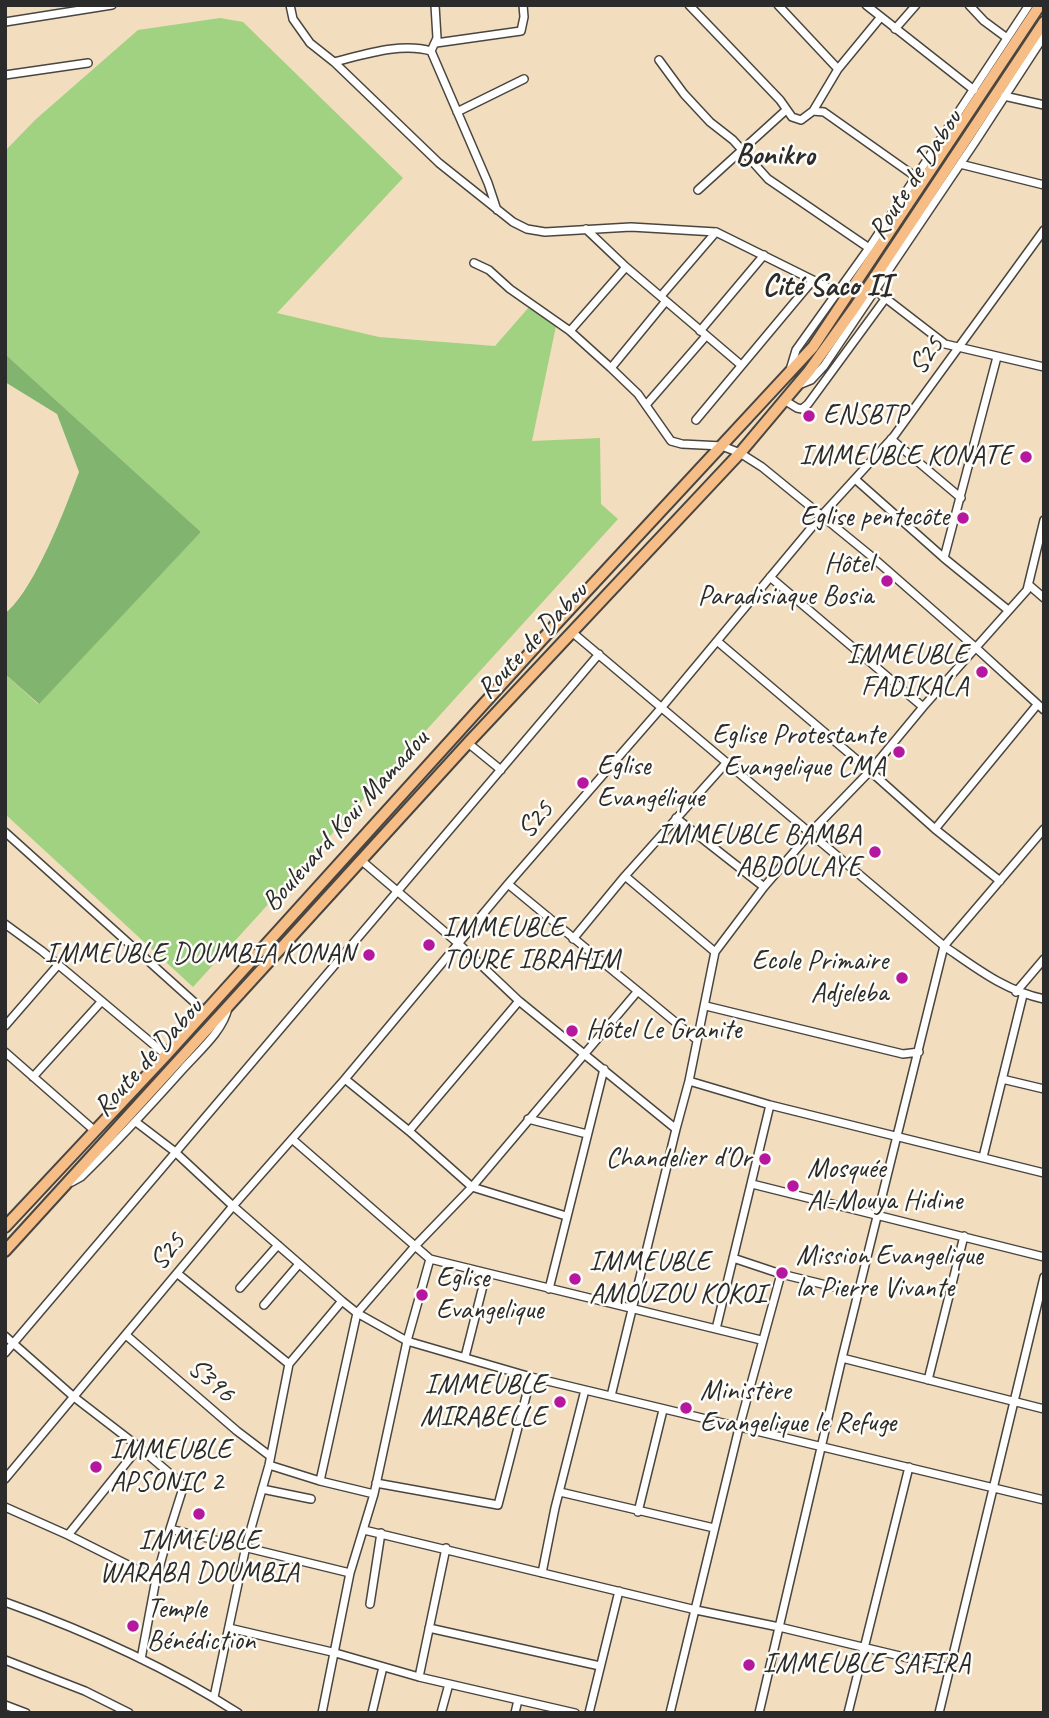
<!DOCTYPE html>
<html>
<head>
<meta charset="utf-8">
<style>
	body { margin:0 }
	#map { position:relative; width:1049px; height:1718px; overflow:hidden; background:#f3ddbf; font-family:Caveat,sans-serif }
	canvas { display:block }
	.frame { position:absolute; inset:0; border:7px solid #2b2b2b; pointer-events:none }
</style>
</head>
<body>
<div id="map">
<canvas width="1049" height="1718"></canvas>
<div class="frame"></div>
</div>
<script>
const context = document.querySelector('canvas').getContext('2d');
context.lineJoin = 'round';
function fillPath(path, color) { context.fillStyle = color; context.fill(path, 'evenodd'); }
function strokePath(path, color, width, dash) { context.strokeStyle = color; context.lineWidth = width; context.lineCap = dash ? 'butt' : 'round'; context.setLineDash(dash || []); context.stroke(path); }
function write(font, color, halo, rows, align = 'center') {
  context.font = font + ' Caveat,sans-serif'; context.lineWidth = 5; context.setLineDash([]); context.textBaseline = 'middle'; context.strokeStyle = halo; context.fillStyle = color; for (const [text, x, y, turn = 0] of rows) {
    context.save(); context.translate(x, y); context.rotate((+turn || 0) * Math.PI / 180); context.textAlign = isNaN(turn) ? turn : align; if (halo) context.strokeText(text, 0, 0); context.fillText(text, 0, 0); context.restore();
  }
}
const green = new Path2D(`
	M 220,18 L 243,22 L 403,178 L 277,313 L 379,337 L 495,346 L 530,306 L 556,326 L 532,441 L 600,438 L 601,504 L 618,519 L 193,987 L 5,814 L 5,674 L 38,704 L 201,532 L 5,354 L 5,151 L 35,120 L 138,30 Z`);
const forest = new Path2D(`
	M 5,354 L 201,532 L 39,704 L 5,674 L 5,611 L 8,611 C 36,585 65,509 79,472 L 57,414 L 5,382 Z`);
const minor = new Path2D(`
	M 290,5 L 293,19 L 310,43 L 334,62 L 439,163 L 513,222 L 527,229 L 545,232 L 631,227 L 716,232 L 839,293
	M 435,5 L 437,38 L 431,51 L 488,183 L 497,210
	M 689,5 L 780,100 L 792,117 L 801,120 L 813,111 L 824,112 L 916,177
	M 778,5 L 838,69
	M 866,5 L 974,90
	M 969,5 L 984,21 L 1007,38
	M 5,22 L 112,5
	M 895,29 L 916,5
	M 436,43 L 521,31 L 524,17 L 523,5
	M 659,60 L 684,94 L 710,122 L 733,140 L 768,179 L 869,248
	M 334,62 C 363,55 401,42 431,51
	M 5,75 L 88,63
	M 1004,96 L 1044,105
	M 813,111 L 838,69 L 880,18
	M 457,112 L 524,79
	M 960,164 L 1044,185
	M 698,190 L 785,111
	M 586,229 L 626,267 L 741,365
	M 474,263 L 489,270 L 510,289 L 570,331 L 611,368 L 638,394 L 671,441 L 682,444 L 722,446 L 740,453 L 762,467 L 871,556 L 975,647 L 1044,710
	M 875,290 L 945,344 L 1044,367
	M 661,296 L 716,232
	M 570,331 L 626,267
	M 700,331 L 764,255
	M 611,368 L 666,301
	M 790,370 L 796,350 L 869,248 L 1029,5
	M 801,384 L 811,380 L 824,366 L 975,142 L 1044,36
	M 784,400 L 797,408 L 802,409 L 808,404 L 885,299
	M 646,405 L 706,336
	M 696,420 L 813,280
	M 891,439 L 961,498
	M 855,479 L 944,558 L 1008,610
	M 944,558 L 997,357
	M 770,577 L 923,707
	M 1029,585 L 1044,598
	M 573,633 L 944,946 C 976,968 1005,991 1044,999
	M 717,641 L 870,771 L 935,829 L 1000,881
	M 468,743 L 501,770
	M 676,818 L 764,887
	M 935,829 L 1037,705
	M 5,832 L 204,1011
	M 362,861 L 459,944 L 519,1001 L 676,1129
	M 625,876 L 715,952
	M 508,884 L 697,1040
	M 5,924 L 42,951 L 166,1055
	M 573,939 L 625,876 L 727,762
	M 1016,992 L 1044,959
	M 706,1006 L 903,1054 L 919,1052
	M 5,1026 L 58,965
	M 5,1052 L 95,1131
	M 33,1077 L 101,1002
	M 345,1079 L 409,1131 L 472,1187 L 566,1216
	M 1002,1079 L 1044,1089
	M 689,1081 L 770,1105 L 1044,1173
	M 528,1119 L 587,1134
	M 136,1122 L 174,1151 L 233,1206 L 342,1301 L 357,1313 L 407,1341 L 531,1377 L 1044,1500
	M 409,1131 L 519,1001
	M 292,1139 L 430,1259 L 761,1340
	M 983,1157 L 1023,995
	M 72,1182 L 81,1177 C 117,1142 150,1106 183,1069 C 199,1051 223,1031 228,1008
	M 752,1184 L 1044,1257
	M 733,1258 L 781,1274 L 859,1293
	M 178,1274 L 289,1364
	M 240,1288 L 278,1245
	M 549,1289 L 604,1069
	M 264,1305 L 299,1264
	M 716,1329 L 770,1105
	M 126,1335 L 237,1431 L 270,1456
	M 5,1336 L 74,1397 L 139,1447 L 182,1484 L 183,1488 L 170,1529 L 350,1573
	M 5,1353 L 599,654
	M 465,1357 L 486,1274
	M 842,1358 L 1044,1409
	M 928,1380 L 964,1236
	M 611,1396 L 676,1129 L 689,1081 L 715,952 L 764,887 L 811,832 L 870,771 L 923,707 L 1027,590 L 1044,520
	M 269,1465 L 320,1481 L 374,1494
	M 5,1479 L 233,1206 L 345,1079 L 508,884 L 662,707 L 822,515 L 894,436 L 1044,230
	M 320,1481 L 357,1313 L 416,1245 L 472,1187 L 637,992
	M 376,1483 L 498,1505 L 531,1377
	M 262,1489 L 311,1499
	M 560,1492 L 714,1528
	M 5,1507 L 68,1535 L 156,1579
	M 638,1512 L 663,1410
	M 364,1530 L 696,1610 L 779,1627 L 950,1668
	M 68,1535 L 139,1447
	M 542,1573 L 555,1508 L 585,1390
	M 5,1602 C 86,1631 165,1666 238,1713
	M 370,1604 L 381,1533
	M 229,1628 L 332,1652 L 419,1677 L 575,1713
	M 429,1628 L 600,1666
	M 141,1659 L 156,1579 L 170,1529
	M 5,1660 L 85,1691 L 129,1713
	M 419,1677 L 446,1548
	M 214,1697 L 246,1546 L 269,1465 L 289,1364 L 342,1301
	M 5,1705 L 26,1713
	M 322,1713 L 350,1573 L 374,1494 L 407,1341 L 430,1259
	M 372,1713 L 383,1667
	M 441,1713 L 449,1684
	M 515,1713 L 518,1700
	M 589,1713 L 619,1591
	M 670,1713 L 739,1428 L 781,1274
	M 759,1713 L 842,1358 L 944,946 L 1044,829
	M 848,1713 L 909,1467
	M 939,1713 L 1044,1277`);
const primary = new Path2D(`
	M 5,1227 L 166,1055 L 557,623 L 813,347 L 1040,5
	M 5,1251 L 468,743 L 740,453 L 809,371 L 855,307 L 1044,22`);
const markers = [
	[809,416,7,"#b5179e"],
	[1026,457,7,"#b5179e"],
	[963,518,7,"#b5179e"],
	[887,581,7,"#b5179e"],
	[982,672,7,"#b5179e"],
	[899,752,7,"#b5179e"],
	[583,783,7,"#b5179e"],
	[875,852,7,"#b5179e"],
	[429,945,7,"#b5179e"],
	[369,955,7,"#b5179e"],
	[902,978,7,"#b5179e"],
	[572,1031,7,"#b5179e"],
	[765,1159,7,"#b5179e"],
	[793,1186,7,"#b5179e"],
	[782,1273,7,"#b5179e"],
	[575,1279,7,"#b5179e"],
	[422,1295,7,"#b5179e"],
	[560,1402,7,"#b5179e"],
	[686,1408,7,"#b5179e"],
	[96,1467,7,"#b5179e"],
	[199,1514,7,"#b5179e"],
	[133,1626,7,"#b5179e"],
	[749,1665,7,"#b5179e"]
];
const streetNames = [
	["Route de Dabou",916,175,-57],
	["S25",927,356,-54],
	["Route de Dabou",533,641,-47],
	["S25",536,820,-49],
	["Boulevard Koui Mamadou",346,821,-48],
	["Route de Dabou",149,1058,-48],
	["S25",168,1252,-50],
	["S396",211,1381,41]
];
const poiNames = [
	["ENSBTP",823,416],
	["IMMEUBLE KONATE",1012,457,"right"],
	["Eglise pentecôte",949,518,"right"],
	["Hôtel",873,565,"right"],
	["Paradisiaque Bosia",873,597,"right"],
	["IMMEUBLE",968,656,"right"],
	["FADIKALA",968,688,"right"],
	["Eglise Protestante",885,736,"right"],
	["Evangelique CMA",885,768,"right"],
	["Eglise",597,767],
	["Evangélique",597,799],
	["IMMEUBLE BAMBA",861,836,"right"],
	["ABDOULAYE",861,868,"right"],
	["IMMEUBLE",443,929],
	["TOURE IBRAHIM",443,961],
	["IMMEUBLE DOUMBIA KONAN",355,955,"right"],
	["Ecole Primaire",888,962,"right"],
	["Adjeleba",888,994,"right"],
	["Hôtel Le Granite",586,1031],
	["Chandelier d'Or",751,1159,"right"],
	["Mosquée",807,1170],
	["Al-Mouya Hidine",807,1202],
	["Mission Evangelique",796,1257],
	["la Pierre Vivante",796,1289],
	["IMMEUBLE",589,1263],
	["AMOUZOU KOKOI",589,1295],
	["Eglise",436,1279],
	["Evangelique",436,1311],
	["IMMEUBLE",546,1386,"right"],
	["MIRABELLE",546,1418,"right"],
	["Ministère",700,1392],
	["Evangelique le Refuge",700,1424],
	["IMMEUBLE",110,1451],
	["APSONIC 2",110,1483],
	["IMMEUBLE",199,1542,"center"],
	["WARABA DOUMBIA",199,1574,"center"],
	["Temple",147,1610],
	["Bénédiction",147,1642],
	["IMMEUBLE SAFIRA",763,1665]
];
const neighbourhoodNames = [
	["Bonikro",775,156],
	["Cité Saco II",827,287]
];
fillPath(green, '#a0d281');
fillPath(forest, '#80b46f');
strokePath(minor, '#494641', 10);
strokePath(primary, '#494641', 14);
strokePath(minor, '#fff', 7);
strokePath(primary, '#f6be86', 10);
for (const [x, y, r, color] of markers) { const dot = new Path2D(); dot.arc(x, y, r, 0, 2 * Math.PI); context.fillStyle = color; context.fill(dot); strokePath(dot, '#fdfcf7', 2.5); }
write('28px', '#2b2b2b', '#fdfcf7', streetNames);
write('28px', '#2b2b2b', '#fdfcf7', poiNames, 'left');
write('bold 30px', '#2b2b2b', '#fdfcf7', neighbourhoodNames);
</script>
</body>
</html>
